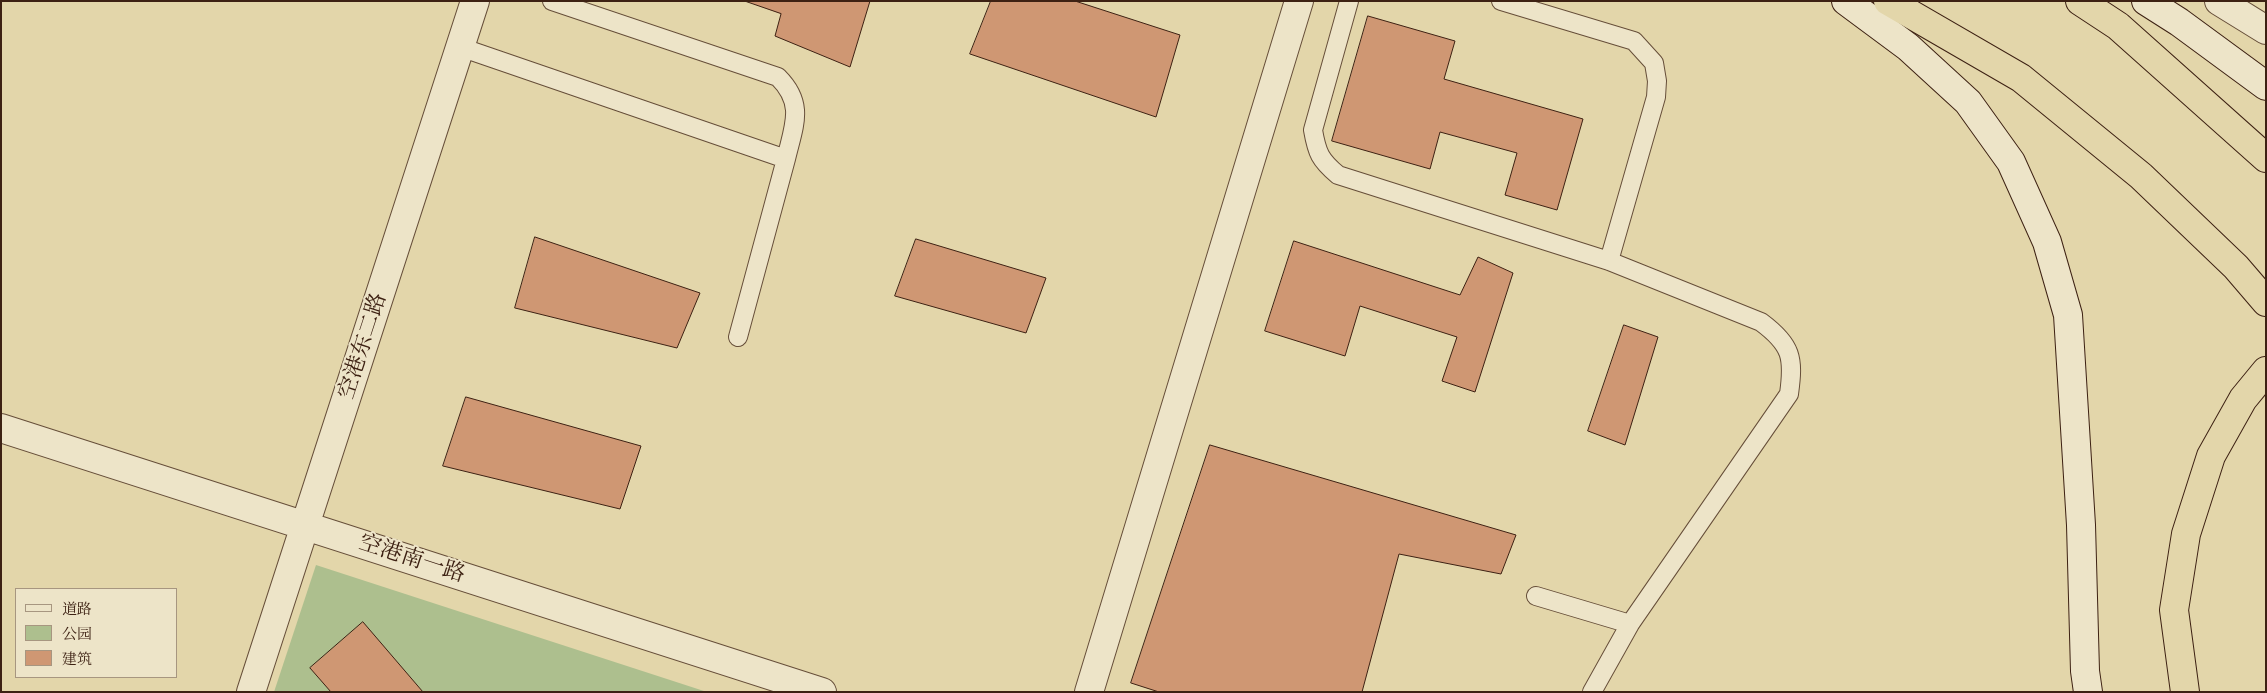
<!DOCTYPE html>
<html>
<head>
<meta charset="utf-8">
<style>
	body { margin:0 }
	#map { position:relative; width:2267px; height:693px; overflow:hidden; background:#e3d6aa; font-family:"EB Garamond","Noto Serif SC",serif }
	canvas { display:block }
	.frame { position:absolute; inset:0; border:2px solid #3d2113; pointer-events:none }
	.legend { position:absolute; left:15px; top:588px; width:162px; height:90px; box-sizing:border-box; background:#ede4c8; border:1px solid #a79680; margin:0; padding:6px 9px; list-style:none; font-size:15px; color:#3d2113 }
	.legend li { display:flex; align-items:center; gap:10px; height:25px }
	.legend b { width:25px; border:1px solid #a79680 }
</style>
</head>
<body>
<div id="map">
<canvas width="2267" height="693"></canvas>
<div class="frame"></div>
<ul class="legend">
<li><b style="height:6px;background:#ede4c8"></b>道路</li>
<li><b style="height:14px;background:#adbf8e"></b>公园</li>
<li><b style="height:14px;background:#cf9773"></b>建筑</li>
</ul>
</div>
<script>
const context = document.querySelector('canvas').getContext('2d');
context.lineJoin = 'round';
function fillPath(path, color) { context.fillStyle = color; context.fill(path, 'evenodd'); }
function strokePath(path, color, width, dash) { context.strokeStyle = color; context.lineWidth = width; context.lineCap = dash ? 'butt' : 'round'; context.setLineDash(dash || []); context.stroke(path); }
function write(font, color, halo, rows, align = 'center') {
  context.font = font + ' "EB Garamond","Noto Serif SC",serif'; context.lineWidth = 4; context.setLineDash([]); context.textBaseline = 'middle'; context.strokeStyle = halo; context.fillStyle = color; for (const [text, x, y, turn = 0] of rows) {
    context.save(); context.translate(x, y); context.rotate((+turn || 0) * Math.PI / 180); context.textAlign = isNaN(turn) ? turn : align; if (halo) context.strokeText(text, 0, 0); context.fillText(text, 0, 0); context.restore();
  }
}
const green = new Path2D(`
	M 316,565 L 707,692 L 274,692 Z`);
const building = new Path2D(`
	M 745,1 L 870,1 L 850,67 L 775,36 L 781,14 Z
	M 991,1 L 1075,1 L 1180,35 L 1156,117 L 970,54 Z
	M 1368,16 L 1455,41 L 1444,79 L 1583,119 L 1557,210 L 1505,195 L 1517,153 L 1440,132 L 1430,169 L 1332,141 Z
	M 535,237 L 700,293 L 677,348 L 515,308 Z
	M 916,239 L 1046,278 L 1026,333 L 895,296 Z
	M 1294,241 L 1460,295 L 1478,257 L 1513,273 L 1475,392 L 1442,381 L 1457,337 L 1360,306 L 1345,356 L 1265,331 Z
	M 1624,325 L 1658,337 L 1625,445 L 1588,431 Z
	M 466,397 L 641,446 L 620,509 L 443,466 Z
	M 1210,445 L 1516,535 L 1501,574 L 1399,554 L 1362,692 L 1159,692 L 1131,683 Z
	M 363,622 L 423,692 L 331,692 L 310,668 Z`);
const service = new Path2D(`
	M 552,1 L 778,77 C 805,104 794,125 786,159
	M 1349,1 L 1313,130 C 1317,153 1320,160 1338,175 L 1609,261 L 1761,322 C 1792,345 1794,358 1789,394 L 1630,624 L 1592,692
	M 1501,1 L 1634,41 L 1654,63 L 1657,81 L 1656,97 L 1609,261
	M 460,47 L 786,159 L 738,337
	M 1536,596 L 1630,624`);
const minor = new Path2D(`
	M 1,428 L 822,692
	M 251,692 L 475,1
	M 1089,692 L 1299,1`);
const tertiary = new Path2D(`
	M 2219,1 L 2266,30`);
const secondary = new Path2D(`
	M 1846,1 L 1908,47 L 1968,102 L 2011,162 L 2047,242 L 2068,315 L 2081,525 L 2085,671 L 2088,692
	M 2146,1 L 2179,22 L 2266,86`);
const trunk = new Path2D(`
	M 1888,1 L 2021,78 L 2141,176 L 2236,267 L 2266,302
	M 2080,1 L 2118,26 L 2266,158
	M 2185,692 L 2174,610 L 2186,534 L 2211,456 L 2243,399 L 2266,371`);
const streetNames = [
	["空港东二路",363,346,-72],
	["空港南一路",412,559,18]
];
fillPath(green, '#adbf8e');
fillPath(building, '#cf9773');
strokePath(building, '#3d2113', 1);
strokePath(service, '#664e39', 20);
strokePath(minor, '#664e39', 30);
strokePath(tertiary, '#664e39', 30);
strokePath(secondary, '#3d2113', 30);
strokePath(trunk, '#3d2113', 30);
strokePath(service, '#ede4c8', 18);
strokePath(minor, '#ede4c8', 28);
strokePath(tertiary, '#ede4c8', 28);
strokePath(secondary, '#ede4c8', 28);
strokePath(trunk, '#e3d6aa', 28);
write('22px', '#3d2113', '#ede4c8', streetNames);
</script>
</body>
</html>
